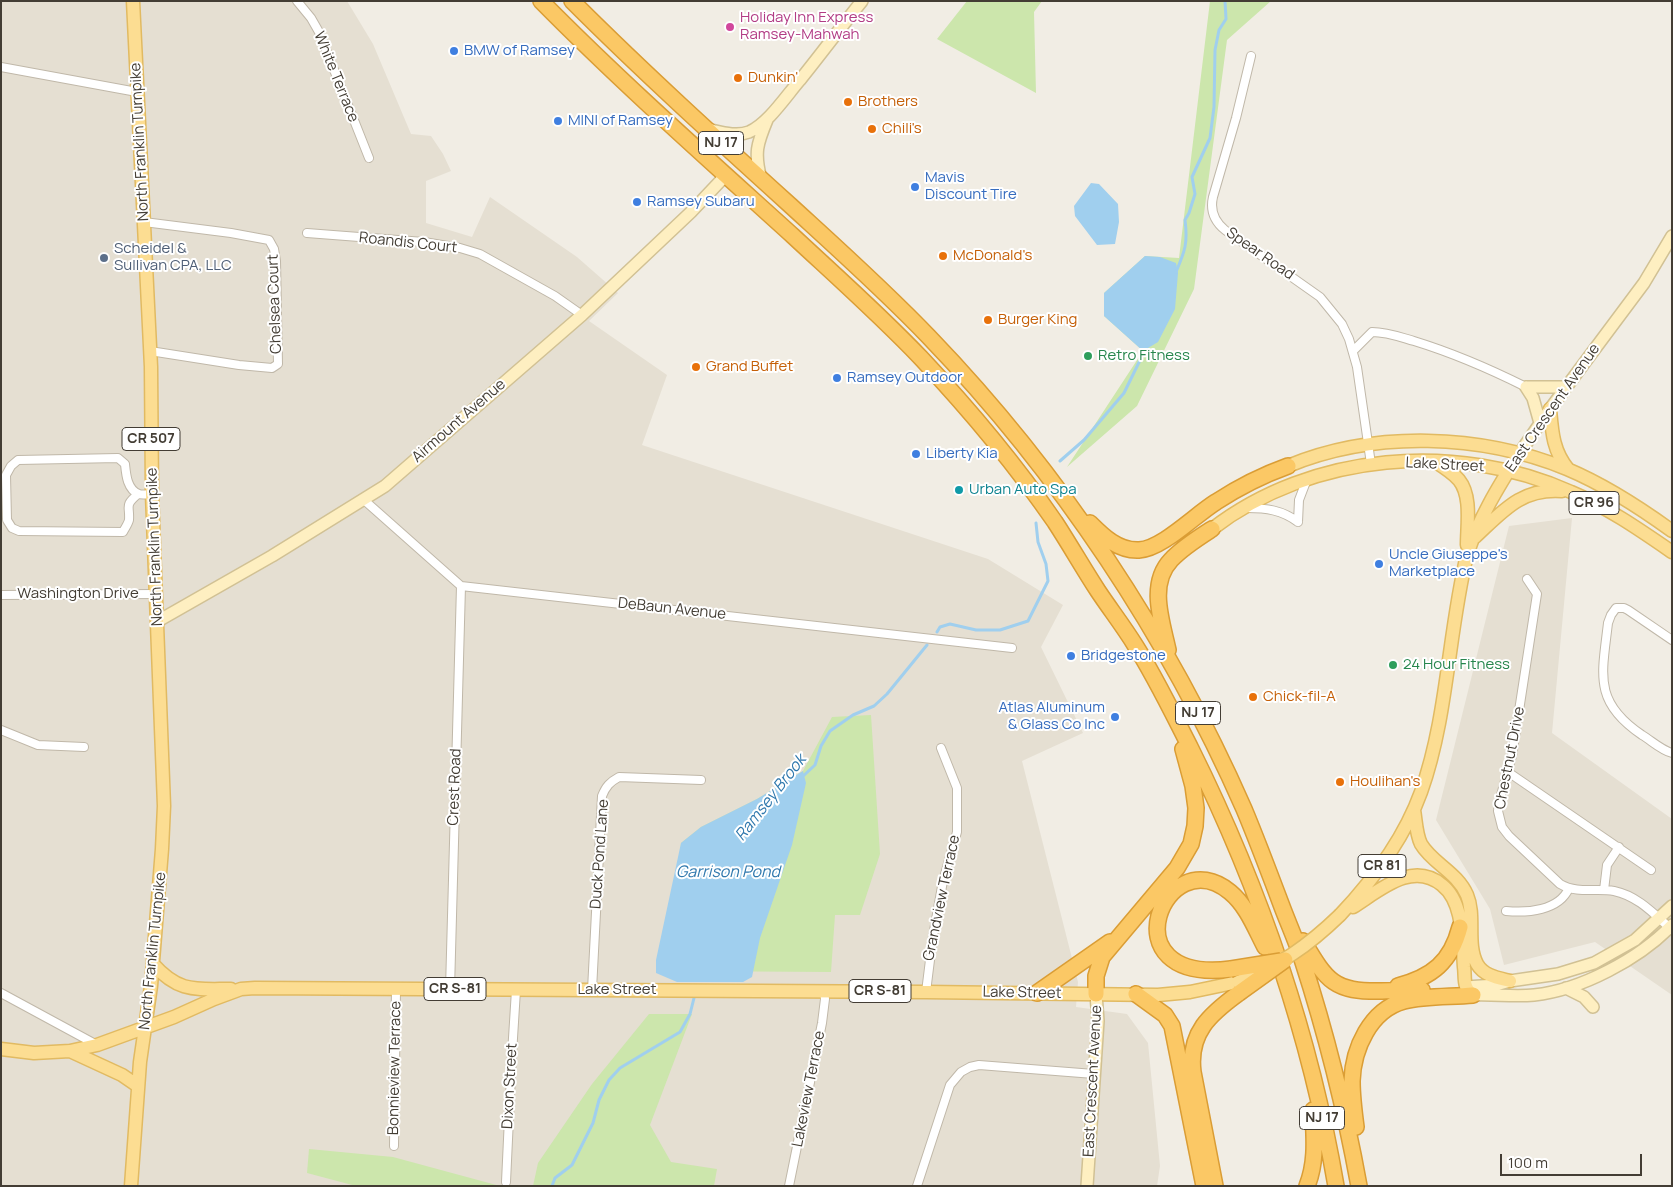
<!DOCTYPE html>
<html>
<head>
<meta charset="utf-8">
<style>
	body { margin:0 }
	#map { position:relative; width:1673px; height:1187px; overflow:hidden; background:#f1ede4; font-family:Manrope,sans-serif }
	canvas { display:block }
	.frame { position:absolute; inset:0; border:2px solid #433d34; pointer-events:none }
	.scale { position:absolute; left:1500px; top:1154px; width:142px; height:22px; box-sizing:border-box; border:2px solid #433d34; border-top:0; padding-left:6px; font-size:15px; line-height:18px; white-space:nowrap; color:#433d34; -webkit-text-stroke:4px #fff; paint-order:stroke }
</style>
</head>
<body>
<div id="map">
<canvas width="1673" height="1187"></canvas>
<div class="frame"></div>
<div class="scale">100 m</div>
</div>
<script>
const context = document.querySelector('canvas').getContext('2d');
context.lineJoin = 'round';
function fillPath(path, color) { context.fillStyle = color; context.fill(path, 'evenodd'); }
function strokePath(path, color, width, dash) { context.strokeStyle = color; context.lineWidth = width; context.lineCap = dash ? 'butt' : 'round'; context.setLineDash(dash || []); context.stroke(path); }
function write(font, color, halo, rows, align = 'center') {
  context.font = font + ' Manrope,sans-serif'; context.lineWidth = 4; context.setLineDash([]); context.textBaseline = 'middle'; context.strokeStyle = halo; context.fillStyle = color; for (const [text, x, y, turn = 0] of rows) {
    context.save(); context.translate(x, y); context.rotate((+turn || 0) * Math.PI / 180); context.textAlign = isNaN(turn) ? turn : align; if (halo) context.strokeText(text, 0, 0); context.fillText(text, 0, 0); context.restore();
  }
}
const residential = new Path2D(`
	M 1,1 L 347,1 L 373,44 L 411,134 L 431,136 L 443,154 L 451,171 L 426,181 L 426,223 L 472,237 L 490,197 L 577,257 L 618,293 L 589,321 L 667,375 L 642,445 L 988,559 L 1063,605 L 1041,647 L 1083,733 L 1022,761 L 1078,982 L 1076,1007 L 1127,1014 L 1148,1043 L 1160,1166 L 1157,1186 L 1,1186 L 1,1040 L 2,1036 L 1,1036 Z
	M 1572,518 L 1552,733 L 1672,819 L 1672,995 L 1595,942 L 1504,965 L 1490,909 L 1436,820 L 1509,526 Z`);
const green = new Path2D(`
	M 967,1 L 1042,1 L 1034,12 L 1036,93 L 937,39 Z
	M 1210,1 L 1271,1 L 1227,40 L 1194,289 L 1137,406 L 1067,467 L 1143,351 L 1104,316 L 1104,293 L 1145,256 L 1179,258 Z
	M 871,715 L 880,854 L 860,915 L 835,915 L 831,972 L 671,971 L 681,843 L 701,827 L 757,799 L 803,771 L 832,717 Z
	M 649,1014 L 692,1014 L 650,1125 L 671,1162 L 717,1169 L 714,1186 L 533,1186 L 538,1163 L 592,1084 Z
	M 309,1149 L 393,1157 L 500,1186 L 356,1186 L 307,1173 Z`);
const water = new Path2D(`
	M 1091,183 L 1099,184 L 1118,204 L 1119,222 L 1115,244 L 1097,245 L 1075,216 L 1074,206 Z
	M 1145,256 L 1160,257 L 1176,263 L 1178,273 L 1175,309 L 1158,342 L 1143,351 L 1104,316 L 1104,293 Z
	M 803,771 L 806,783 L 792,845 L 760,938 L 752,977 L 743,982 L 677,982 L 656,973 L 656,960 L 681,843 L 701,827 L 757,799 Z`);
const stream = new Path2D(`
	M 1176,272 C 1185,251 1188,243 1185,220 L 1189,213 L 1195,194 L 1192,177 L 1210,138 L 1214,107 L 1215,50 L 1219,30 L 1226,19 L 1225,1
	M 1060,461 L 1084,440 L 1124,393 L 1146,348
	M 937,632 L 940,627 L 950,624 L 976,630 L 1000,630 L 1028,621 L 1048,581 L 1046,564 L 1038,542 L 1036,523
	M 801,778 L 815,765 L 821,746 L 830,731 L 853,715 L 874,706 L 887,694 L 927,645
	M 552,1186 L 555,1178 L 572,1165 L 593,1123 L 599,1100 L 609,1080 L 620,1068 L 680,1032 L 690,1014 L 695,994`);
const street = new Path2D(`
	M 297,1 L 311,18 L 319,32 L 369,158
	M 1251,56 L 1236,118 L 1213,197 C 1210,210 1214,221 1225,230 L 1320,297 L 1342,324 L 1349,339 L 1357,367 L 1371,464
	M 1,67 L 137,92
	M 144,222 L 231,233 L 269,240 L 274,249 L 276,261 L 278,364 L 272,368 L 239,365 L 150,351
	M 307,233 L 424,242 L 460,248 L 480,254 L 555,296 L 582,315
	M 1353,351 L 1372,332 C 1387,332 1400,337 1414,341 C 1453,353 1490,369 1526,387
	M 138,494 C 124,506 130,505 129,520 C 128,524 125,528 123,532 L 19,531 L 12,528 L 7,520 L 6,475 L 11,466 L 18,460 L 118,458 L 125,464 C 126,474 127,490 139,494 C 142,495 148,494 152,494
	M 364,500 L 461,586 L 1012,648
	M 1247,508 C 1266,508 1282,510 1298,522
	M 1298,522 L 1299,500 L 1307,479
	M 1527,579 L 1537,594 L 1512,756 L 1499,802 L 1498,811 L 1502,827 L 1509,836 L 1560,884 C 1577,894 1596,888 1614,891 C 1638,896 1654,914 1672,930
	M 1,595 L 156,594
	M 1672,640 L 1628,610 L 1624,608 L 1616,608 L 1611,615 L 1608,623 C 1602,675 1593,702 1642,735 C 1652,741 1661,750 1672,753
	M 1,730 L 38,745 L 84,747
	M 1508,772 L 1651,870
	M 1604,890 L 1607,865 L 1619,847
	M 1506,911 C 1527,913 1559,911 1569,888
	M 450,989 L 461,586
	M 592,990 L 602,796 C 606,786 610,782 619,777 L 701,780
	M 926,992 L 933,936 L 943,881 L 957,832 L 957,788 L 941,748
	M 1,993 L 97,1045
	M 394,1146 L 396,990
	M 506,1182 L 512,1054 L 516,990
	M 789,1186 L 822,1023 L 825,999 L 824,991
	M 917,1186 L 950,1085 L 961,1072 L 970,1067 L 979,1065 L 1094,1074`);
const secondary = new Path2D(`
	M 707,129 C 721,132 736,137 749,132 C 768,124 786,96 800,80 C 821,54 841,27 862,1
	M 761,179 C 754,153 757,144 767,120
	M 1526,387 L 1566,387
	M 1526,387 L 1533,398 L 1540,423
	M 1519,454 L 1550,409 L 1644,283 L 1672,236
	M 158,621 L 272,556 L 385,486 L 582,315 L 691,212 L 726,175
	M 1466,987 L 1496,985 L 1510,981 L 1558,974 L 1594,963 L 1635,940 L 1672,906
	M 1566,988 L 1584,997 L 1593,1007
	M 1473,995 C 1493,994 1514,997 1534,995 C 1581,990 1639,959 1672,925
	M 1087,1186 L 1098,1021 L 1096,994`);
const primary = new Path2D(`
	M 1550,409 C 1552,432 1553,451 1568,469
	M 1434,461 C 1442,466 1452,472 1459,480 C 1472,496 1467,525 1467,545
	M 1288,466 C 1375,430 1481,434 1567,469 C 1605,485 1639,507 1672,531
	M 1212,529 C 1312,452 1457,441 1571,492 C 1607,507 1640,530 1672,552
	M 1475,537 C 1503,511 1521,488 1562,491
	M 1414,810 C 1416,821 1416,834 1421,844 C 1432,863 1457,872 1467,895 C 1476,916 1466,943 1477,964 C 1484,976 1498,978 1510,981
	M 1353,907 C 1379,891 1412,860 1442,885 C 1464,902 1462,941 1464,967 C 1465,973 1464,981 1466,986 C 1467,991 1470,993 1473,995
	M 1340,915 C 1374,879 1404,839 1421,792 C 1448,716 1448,633 1467,555 C 1479,518 1498,487 1519,454
	M 153,964 C 179,993 195,989 231,989
	M 1,1049 L 34,1053 L 70,1051 L 97,1045 L 174,1017 L 214,999 L 241,989 L 255,988 L 926,992 L 1158,995 L 1190,992 L 1238,982
	M 70,1051 L 122,1075 L 138,1086
	M 131,1186 L 140,1062 L 151,986 L 162,849 L 164,806 L 152,494 L 151,367 L 133,1`);
const highway = new Path2D(`
	M 541,1 C 622,83 708,159 793,236 C 836,276 880,315 921,358 C 969,409 1015,464 1055,522 C 1070,545 1083,568 1098,591 C 1110,609 1124,627 1135,645 C 1156,678 1173,714 1191,749 C 1259,886 1310,1034 1336,1186
	M 572,1 C 643,72 717,139 791,206 C 838,249 885,291 929,337 C 1060,473 1168,636 1244,809 C 1257,840 1269,872 1281,904 C 1288,923 1296,940 1302,959 C 1326,1033 1345,1109 1359,1186
	M 1090,523 C 1103,536 1118,551 1139,550 C 1162,549 1195,515 1216,502 C 1239,487 1263,475 1288,466
	M 1168,650 C 1162,622 1148,584 1171,560 C 1182,548 1198,538 1212,529
	M 1303,941 C 1327,981 1333,992 1382,991 C 1396,990 1409,991 1422,990
	M 1231,969 C 1105,985 1165,838 1230,892 C 1247,906 1255,928 1265,947
	M 1398,986 C 1432,977 1451,962 1460,927
	M 1037,993 L 1110,942
	M 1096,994 L 1096,976 L 1102,957 L 1177,868 L 1191,844 L 1195,826 L 1196,808 L 1193,786 L 1183,749
	M 1136,994 L 1165,1015 L 1172,1026 L 1204,1186
	M 1356,1127 C 1354,1112 1352,1096 1352,1081 C 1353,1049 1370,1010 1404,1001 C 1425,996 1450,997 1473,995
	M 1215,1186 L 1193,1072 C 1188,1033 1210,1014 1239,993
	M 1307,1186 C 1317,1161 1314,1136 1313,1110`);
const primaryBridge = new Path2D(`
	M 1238,982 C 1279,966 1308,946 1340,915`);
const highwayBridge = new Path2D(`
	M 1231,969 L 1281,961
	M 1239,993 L 1285,960`);
const markers = [
	[730,27,5,"#d1479c"],
	[454,51,5,"#3f7fe0"],
	[738,78,5,"#e8710a"],
	[848,102,5,"#e8710a"],
	[558,121,5,"#3f7fe0"],
	[872,129,5,"#e8710a"],
	[915,187,5,"#3f7fe0"],
	[637,202,5,"#3f7fe0"],
	[943,256,5,"#e8710a"],
	[104,258,5,"#5c6f8a"],
	[988,320,5,"#e8710a"],
	[1088,356,5,"#2e9e5b"],
	[696,367,5,"#e8710a"],
	[837,378,5,"#3f7fe0"],
	[916,454,5,"#3f7fe0"],
	[959,490,5,"#0f9aa8"],
	[1379,564,5,"#3f7fe0"],
	[1071,656,5,"#3f7fe0"],
	[1393,665,5,"#2e9e5b"],
	[1253,697,5,"#e8710a"],
	[1115,717,5,"#3f7fe0"],
	[1340,782,5,"#e8710a"]
];
const shields = [
	[721,143,45],
	[151,439,58],
	[1594,503,50],
	[1198,713,45],
	[1382,866,48],
	[455,989,62],
	[880,991,62],
	[1322,1118,45]
];
const shieldNames = [
	["NJ 17",721,143],
	["CR 507",151,439],
	["CR 96",1594,503],
	["NJ 17",1198,713],
	["CR 81",1382,866],
	["CR S-81",455,989],
	["CR S-81",880,991],
	["NJ 17",1322,1118]
];
const hotelNames = [
	["Holiday Inn Express",740,18],
	["Ramsey-Mahwah",740,35]
];
const shopNames = [
	["BMW of Ramsey",464,51],
	["MINI of Ramsey",568,121],
	["Mavis",925,178],
	["Discount Tire",925,195],
	["Ramsey Subaru",647,202],
	["Ramsey Outdoor",847,378],
	["Liberty Kia",926,454],
	["Uncle Giuseppe's",1389,555],
	["Marketplace",1389,572],
	["Bridgestone",1081,656],
	["Atlas Aluminum",1105,708,"right"],
	["& Glass Co Inc",1105,725,"right"]
];
const streetNames = [
	["White Terrace",336,77,68],
	["North Franklin Turnpike",140,142,-93],
	["Roandis Court",408,243,6],
	["Spear Road",1260,254,35],
	["Chelsea Court",275,304,-92],
	["East Crescent Avenue",1553,408,-55],
	["Airmount Avenue",459,421,-41],
	["Lake Street",1445,465,3],
	["North Franklin Turnpike",155,547,-92],
	["Washington Drive",78,594],
	["DeBaun Avenue",672,609,6],
	["Chestnut Drive",1510,758,-79],
	["Crest Road",455,787,-88],
	["Duck Pond Lane",600,854,-86],
	["Grandview Terrace",942,898,-78],
	["North Franklin Turnpike",153,951,-84],
	["Lake Street",617,990],
	["Lake Street",1022,993,1],
	["Bonnieview Terrace",395,1068,-89],
	["East Crescent Avenue",1093,1081,-87],
	["Dixon Street",510,1086,-87],
	["Lakeview Terrace",809,1089,-79]
];
const foodNames = [
	["Dunkin'",748,78],
	["Brothers",858,102],
	["Chili's",882,129],
	["McDonald's",953,256],
	["Burger King",998,320],
	["Grand Buffet",706,367],
	["Chick-fil-A",1263,697],
	["Houlihan's",1350,782]
];
const serviceNames = [
	["Scheidel &",114,249],
	["Sullivan CPA, LLC",114,266]
];
const leisureNames = [
	["Retro Fitness",1098,356],
	["24 Hour Fitness",1403,665]
];
const cultureNames = [
	["Urban Auto Spa",969,490]
];
const waterNames = [
	["Ramsey Brook",771,798,-52],
	["Garrison Pond",728,873]
];
fillPath(residential, '#e5dfd2');
fillPath(green, '#cce6ac');
fillPath(water, '#a0cfee');
strokePath(stream, '#a0cfee', 3);
strokePath(street, '#c0b8a9', 10);
strokePath(secondary, '#d1c194', 14);
strokePath(primary, '#e1ba62', 15);
strokePath(highway, '#da9d35', 18);
strokePath(street, '#fff', 8);
strokePath(secondary, '#feefc1', 11);
strokePath(primary, '#fcdd92', 12);
strokePath(highway, '#fbc865', 15);
strokePath(primaryBridge, '#e1ba62', 15, []);
strokePath(highwayBridge, '#da9d35', 18, []);
strokePath(primaryBridge, '#fcdd92', 12);
strokePath(highwayBridge, '#fbc865', 15);
for (const [x, y, r, color] of markers) { const dot = new Path2D(); dot.arc(x, y, r, 0, 2 * Math.PI); context.fillStyle = color; context.fill(dot); strokePath(dot, '#fff', 2); }
for (const [x, y, w] of shields) { const box = new Path2D(); box.roundRect(x - w / 2, y - 11.5, w, 23, 4); context.fillStyle = '#fff'; context.fill(box); strokePath(box, '#433d34', 1); }
write('bold 14px', '#433d34', null, shieldNames);
write('15px', '#b23c85', '#fff', hotelNames, 'left');
write('15px', '#366cbe', '#fff', shopNames, 'left');
write('15px', '#433d34', '#fff', streetNames);
write('15px', '#c56008', '#fff', foodNames, 'left');
write('15px', '#4e5e75', '#fff', serviceNames, 'left');
write('15px', '#27864d', '#fff', leisureNames, 'left');
write('15px', '#0d838f', '#fff', cultureNames, 'left');
write('italic 16px', '#2f78ad', '#fff', waterNames);
</script>
</body>
</html>
